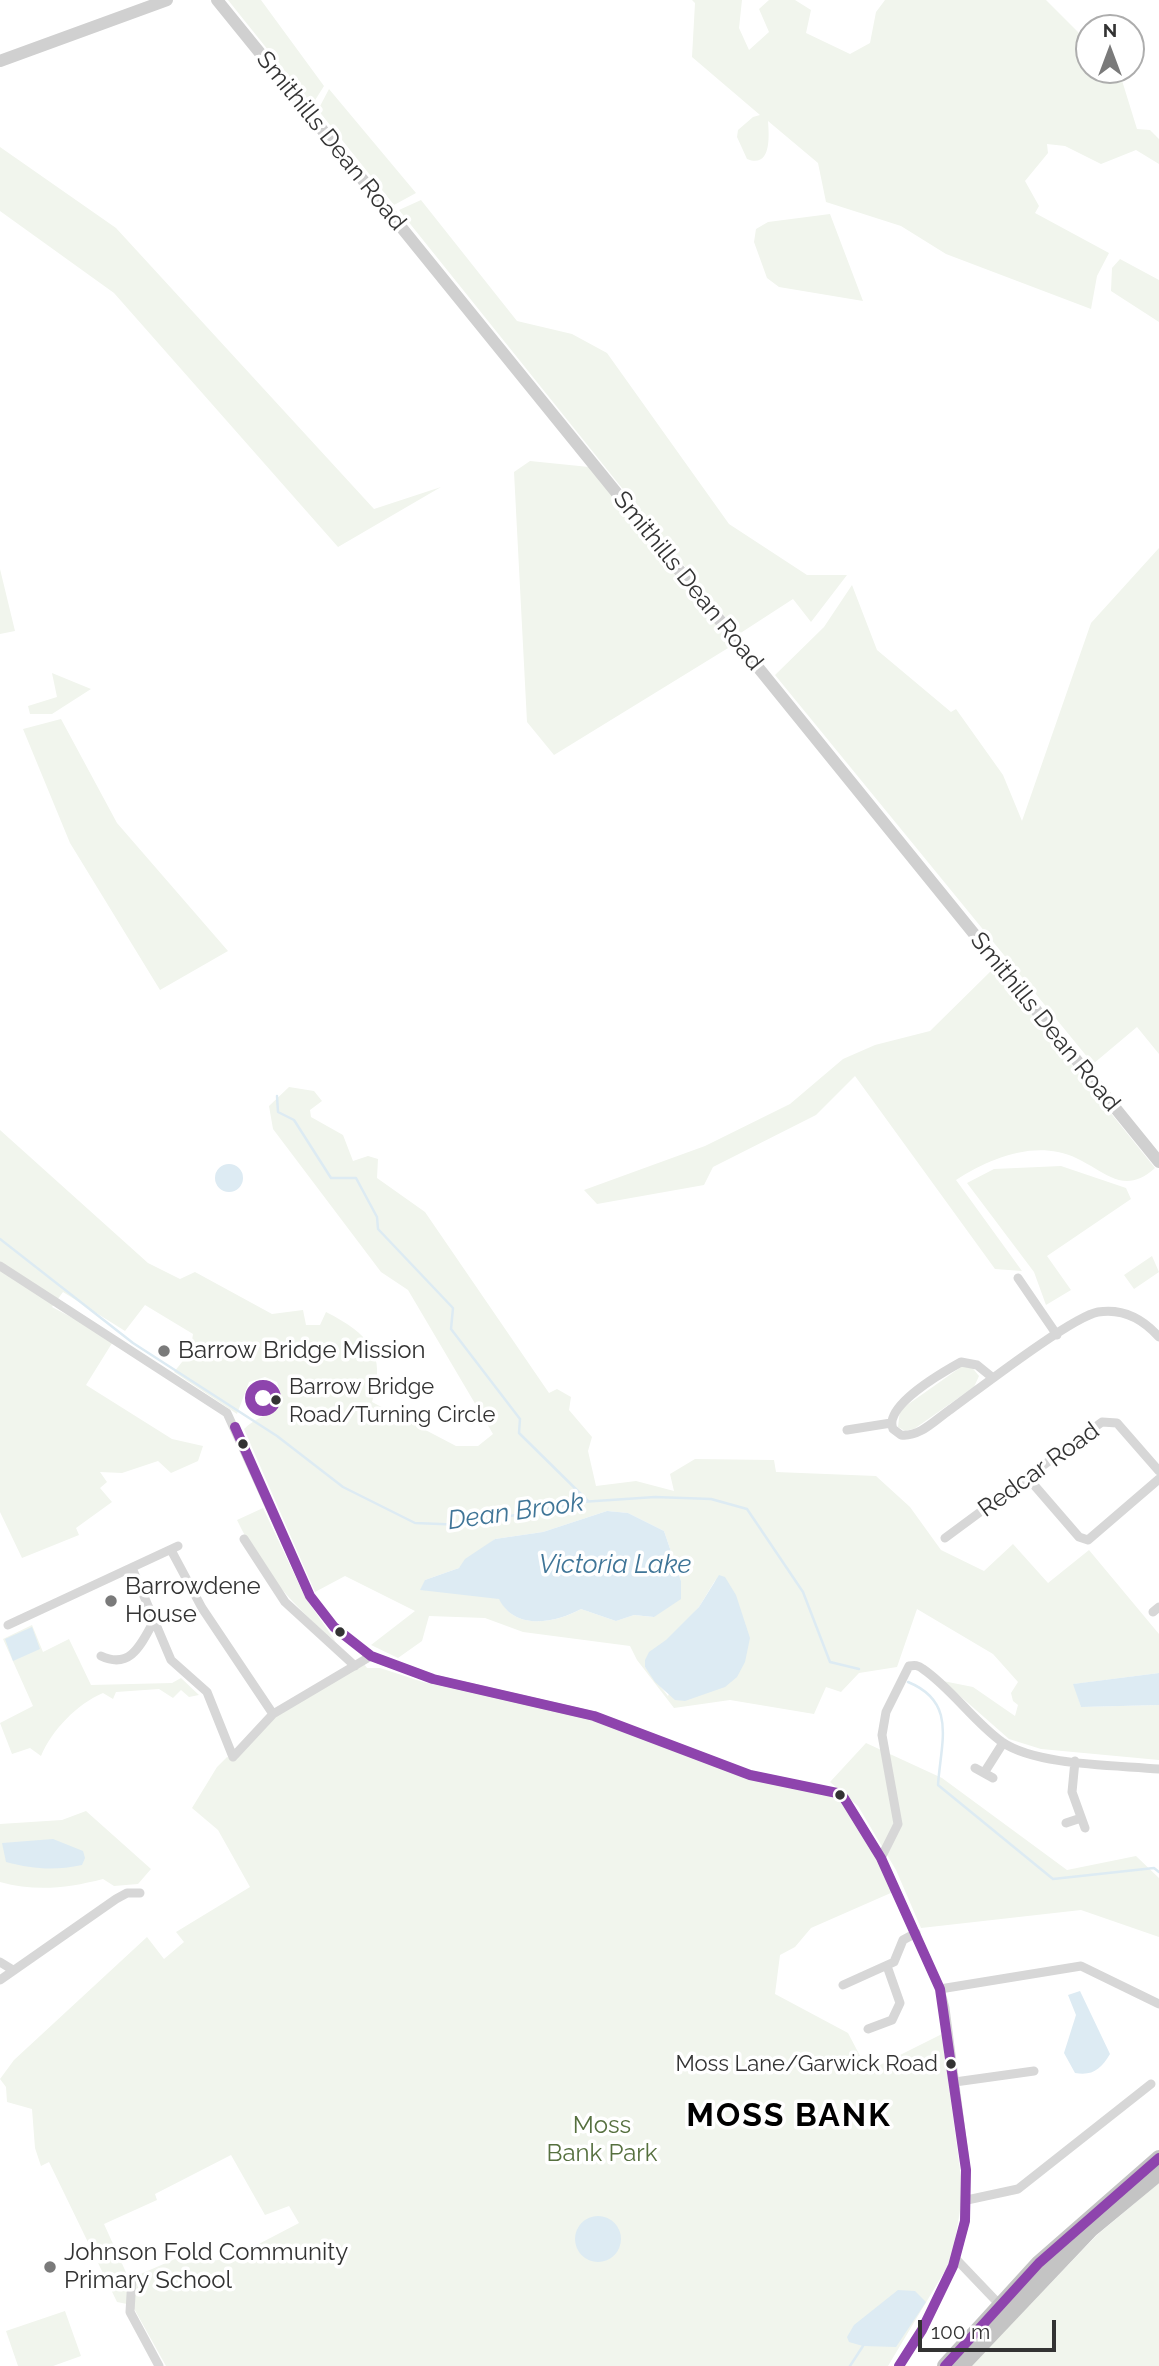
<!DOCTYPE html>
<html>
<head>
<meta charset="utf-8">
<style>
	body { margin:0 }
	#map { position:relative; width:1159px; height:2366px; overflow:hidden; background:#fff; font-family:Raleway,sans-serif }
	canvas { display:block }
	.north { position:absolute; left:1075px; top:14px; width:70px; height:70px; box-sizing:border-box; background:#fff; border:2px solid #adadad; border-radius:50%; rotate:0deg; font-size:19px; font-weight:700; line-height:28px; text-align:center; color:#333 }
	.north::after { content:''; display:block; margin:auto; width:24px; height:32px; background:#7a7a7a; clip-path:polygon(50% 0,100% 100%,50% 72%,0 100%) }
	.scale { position:absolute; left:918px; top:2320px; width:138px; height:32px; box-sizing:border-box; border:4px solid #333; border-top:0; padding-left:9px; font-size:21px; line-height:24px; white-space:nowrap; color:#333; -webkit-text-stroke:5px #fff; paint-order:stroke }
</style>
</head>
<body>
<div id="map">
<canvas width="1159" height="2366"></canvas>
<div class="north">N</div>
<div class="scale">100 m</div>
</div>
<script>
const context = document.querySelector('canvas').getContext('2d');
context.lineJoin = 'round';
function fillPath(path, color) { context.fillStyle = color; context.fill(path, 'evenodd'); }
function strokePath(path, color, width, dash) { context.strokeStyle = color; context.lineWidth = width; context.lineCap = dash ? 'butt' : 'round'; context.setLineDash(dash || []); context.stroke(path); }
function write(font, color, halo, rows, align = 'center') {
  context.font = font + ' Raleway,sans-serif'; context.lineWidth = 7; context.setLineDash([]); context.textBaseline = 'middle'; context.strokeStyle = halo; context.fillStyle = color; for (const [text, x, y, turn = 0] of rows) {
    context.save(); context.translate(x, y); context.rotate((+turn || 0) * Math.PI / 180); context.textAlign = isNaN(turn) ? turn : align; if (halo) context.strokeText(text, 0, 0); context.fillText(text, 0, 0); context.restore();
  }
}
const green = new Path2D(`
	M 228,0 L 261,0 L 324,86 L 312,105 Z
	M 692,0 L 742,0 L 739,28 L 749,50 L 769,32 L 759,9 L 769,0 L 795,0 L 811,10 L 806,33 L 850,54 L 870,43 L 876,12 L 885,0 L 1046,0 L 1089,43 L 1089,70 L 1116,70 L 1120,74 L 1137,129 L 1150,130 L 1159,139 L 1159,164 L 1136,150 L 1101,164 L 1065,146 L 1047,144 L 1048,153 L 1025,181 L 1039,206 L 1035,213 L 1109,253 L 1097,276 L 1091,309 L 946,254 L 901,226 L 826,202 L 818,163 L 768,121 C 769,135 772,169 747,159 L 737,137 L 738,130 L 753,117 L 760,115 L 692,57 L 695,3 Z
	M 329,89 L 416,193 L 394,205 L 318,110 Z
	M 0,147 L 116,228 L 374,509 L 441,487 L 338,547 L 114,293 L 0,211 Z
	M 421,200 L 517,321 L 572,334 L 607,353 L 729,524 L 807,575 L 847,575 L 811,622 L 793,599 L 739,634 L 399,210 Z
	M 830,214 L 863,301 L 779,287 L 767,278 L 754,242 L 756,229 L 768,222 Z
	M 1120,259 L 1159,280 L 1159,322 L 1111,291 L 1112,268 Z
	M 530,461 L 589,467 L 733,645 L 554,755 L 527,722 L 514,472 Z
	M 1159,548 L 1159,1054 L 1137,1027 L 1093,1064 L 775,675 L 824,627 L 852,585 L 877,650 L 951,712 L 956,709 L 1003,775 L 1022,821 L 1091,623 Z
	M 0,569 L 15,631 L 0,634 Z
	M 52,673 L 91,689 L 52,714 L 30,714 L 28,706 L 57,697 Z
	M 61,719 L 117,823 L 228,951 L 160,990 L 70,843 L 23,729 Z
	M 994,968 L 1155,1168 C 1118,1202 1097,1159 1058,1152 C 1022,1145 986,1161 956,1180 L 1022,1271 L 995,1269 L 855,1076 L 816,1115 L 713,1167 L 704,1185 L 597,1204 L 584,1190 L 705,1146 L 790,1104 L 843,1059 L 875,1045 L 930,1031 Z
	M 289,1087 L 314,1091 L 322,1101 L 310,1110 L 311,1117 L 343,1135 L 353,1161 L 368,1156 L 378,1159 L 377,1178 L 425,1212 L 549,1393 L 557,1389 L 571,1397 L 569,1410 L 592,1437 L 588,1451 L 596,1486 L 636,1481 L 674,1491 L 670,1474 L 695,1459 L 774,1460 L 776,1472 L 876,1476 L 910,1507 L 941,1550 L 984,1571 L 1013,1544 L 1048,1583 L 1089,1550 L 1159,1634 L 1159,1673 L 1074,1684 L 1081,1707 L 1159,1705 L 1159,1760 L 1041,1749 L 1009,1739 L 943,1681 L 973,1687 L 1015,1716 L 1018,1705 L 1013,1701 L 1011,1693 L 1018,1682 L 993,1654 L 917,1609 L 897,1667 L 859,1673 L 841,1692 L 826,1687 L 814,1714 L 730,1700 L 674,1708 L 637,1660 L 630,1646 L 523,1632 L 485,1618 L 429,1616 L 422,1641 L 398,1658 L 371,1645 L 415,1611 L 345,1576 L 315,1592 L 244,1429 C 255,1418 267,1416 279,1407 L 281,1395 L 277,1382 L 265,1377 L 249,1382 L 237,1414 L 174,1372 L 190,1352 L 193,1334 L 145,1305 L 125,1331 L 63,1292 L 52,1307 L 114,1340 L 86,1385 L 172,1439 L 203,1446 L 198,1461 L 171,1473 L 158,1461 L 122,1473 L 100,1472 L 107,1482 L 100,1488 L 112,1502 L 76,1528 L 79,1535 L 22,1558 L 0,1512 L 0,1130 L 148,1263 L 180,1279 L 195,1272 L 272,1314 L 303,1310 L 306,1325 L 320,1325 L 326,1312 C 369,1334 387,1353 372,1402 L 456,1446 L 478,1446 L 493,1434 L 408,1290 L 381,1272 L 273,1129 L 269,1106 ZM 607,1511 L 628,1513 L 664,1531 L 681,1581 L 653,1617 L 634,1615 L 616,1621 L 581,1609 C 556,1623 514,1631 500,1599 L 425,1580 L 459,1568 L 495,1539 L 543,1532 ZM 716,1579 L 668,1696 L 645,1667 L 699,1607 Z
	M 1061,1166 L 1126,1188 L 1131,1199 L 1047,1256 L 1071,1290 L 1046,1305 L 1034,1272 L 967,1183 L 994,1169 Z
	M 1152,1256 L 1159,1272 L 1134,1289 L 1124,1275 Z
	M 971,1366 L 979,1376 L 974,1387 L 914,1429 L 905,1431 L 898,1427 L 900,1410 L 961,1367 Z
	M 263,1508 L 305,1597 L 336,1642 C 294,1607 261,1570 237,1520 Z
	M 32,1625 L 43,1652 L 69,1639 L 91,1685 L 172,1683 L 181,1678 L 199,1695 L 189,1697 L 181,1690 L 173,1698 L 159,1689 L 116,1692 L 113,1699 L 103,1693 C 77,1704 52,1730 41,1756 L 30,1748 L 12,1754 L 0,1723 L 33,1706 L 3,1639 Z
	M 362,1661 L 367,1668 L 380,1668 L 423,1682 L 592,1719 L 750,1775 L 837,1793 L 881,1858 L 893,1892 L 811,1928 L 795,1947 L 780,1955 L 775,1994 L 848,2033 L 868,2071 L 942,2034 L 963,2192 L 952,2259 L 888,2366 L 166,2366 L 132,2305 L 117,2302 L 49,2162 L 41,2166 L 35,2148 L 32,2109 L 7,2102 L 6,2087 L 0,2079 L 14,2060 L 147,1937 L 164,1959 L 184,1942 L 176,1932 L 250,1887 L 218,1830 L 192,1808 L 217,1767 L 227,1757 L 236,1760 L 273,1714 ZM 231,2155 L 265,2215 L 289,2206 L 299,2223 L 230,2259 L 186,2263 L 182,2256 L 129,2279 L 104,2224 L 157,2200 L 155,2194 Z
	M 866,1743 L 942,1778 L 1067,1870 L 1136,1856 L 1159,1878 L 1159,1937 L 1081,1910 L 921,1928 L 896,1870 L 858,1806 L 830,1782 Z
	M 86,1811 L 151,1869 L 138,1884 L 114,1886 L 103,1879 C 68,1888 36,1892 0,1882 L 0,1824 L 62,1820 Z
	M 1159,2183 L 1159,2366 L 971,2366 L 1097,2235 Z
	M 65,2311 L 81,2356 L 53,2366 L 18,2366 L 6,2331 Z`);
const water = new Path2D(`
	M215 1178a14 14 0 1 1 28 0a14 14 0 1 1-28 0Z
	M 607,1511 L 628,1513 L 664,1531 L 681,1581 L 681,1599 L 654,1617 L 634,1615 L 616,1621 L 581,1609 C 555,1623 515,1631 499,1599 L 420,1590 L 425,1580 L 459,1568 L 465,1559 L 495,1539 L 543,1532 Z
	M 719,1575 L 725,1577 L 736,1595 L 750,1638 L 745,1662 L 737,1677 L 725,1687 L 685,1701 L 675,1700 L 655,1682 L 645,1667 L 645,1660 L 649,1652 L 666,1640 L 699,1607 Z
	M 32,1627 L 40,1649 L 13,1661 L 5,1639 Z
	M 1159,1673 L 1159,1705 L 1081,1707 L 1073,1684 Z
	M 53,1839 L 83,1851 L 85,1858 L 82,1865 C 54,1871 33,1869 6,1862 L 2,1843 Z
	M 1080,1991 L 1110,2054 C 1101,2069 1093,2076 1075,2073 L 1064,2053 L 1076,2015 L 1068,1995 Z
	M575 2239a23 23 0 1 1 46 0a23 23 0 1 1-46 0Z
	M 898,2290 L 915,2291 L 926,2302 L 896,2347 L 863,2346 L 849,2342 L 847,2337 L 854,2325 Z`);
const stream = new Path2D(`
	M 277,1096 L 278,1112 L 294,1120 L 331,1178 L 356,1178 L 377,1217 L 378,1229 L 453,1308 L 451,1329 L 520,1419 L 519,1433 L 588,1501
	M 0,1239 L 133,1343 L 277,1436 L 343,1487 L 415,1523 L 465,1525 L 581,1502 L 655,1497 L 711,1499 L 747,1509 L 803,1592 L 830,1662 L 859,1669
	M 908,1682 C 957,1702 941,1741 938,1785 L 1053,1879 L 1154,1868 L 1159,1872
	M 850,2366 L 863,2346`);
const street = new Path2D(`
	M 0,1266 L 227,1413 L 310,1596 L 334,1627 L 371,1656 L 433,1679 L 594,1716 L 750,1775 L 837,1793 L 844,1798 L 881,1858 L 940,1989 L 945,2008 L 966,2170 L 965,2221 L 953,2266 L 922,2330 L 899,2366
	M 1018,1278 L 1057,1335
	M 993,1378 L 977,1365 L 961,1362 C 943,1372 883,1406 893,1429 L 901,1435 C 919,1437 933,1422 947,1412 C 975,1392 1071,1317 1098,1312 C 1123,1308 1143,1319 1159,1337
	M 847,1430 L 891,1423
	M 1028,1478 L 1079,1537 L 1088,1540 L 1159,1479
	M 945,1538 L 1102,1422 L 1117,1423 L 1159,1471
	M 244,1539 L 285,1602 L 355,1666
	M 171,1550 L 202,1608 L 273,1714
	M 132,1568 L 171,1660 L 207,1692 L 233,1757 L 273,1714 L 371,1656
	M 1153,1612 L 1159,1607
	M 8,1625 L 178,1546
	M 101,1656 C 131,1670 141,1644 154,1621
	M 1075,1761 L 1072,1792 L 1085,1828
	M 975,1768 L 993,1778
	M 984,1773 L 1003,1743
	M 1066,1823 L 1081,1818
	M 881,1858 L 898,1824 L 882,1735 L 886,1712 L 909,1666 C 915,1665 918,1665 923,1669 C 952,1689 973,1721 1002,1742 C 1037,1766 1116,1765 1159,1769
	M 0,1962 L 13,1970
	M 0,1980 L 116,1899 L 127,1893 L 140,1893
	M 843,1985 L 894,1962 L 903,1940 L 916,1933
	M 940,1989 L 1081,1966 L 1159,2004
	M 868,2029 L 892,2020 L 900,2003 L 887,1966
	M 955,2082 L 1034,2071
	M 967,2200 L 1018,2189 L 1151,2084
	M 956,2259 L 999,2304
	M 132,2278 L 130,2312 L 159,2366`);
const secondary = new Path2D(`
	M 217,0 L 1159,1162
	M 0,61 L 167,0`);
const highway = new Path2D(`
	M 945,2366 L 1039,2263 L 1159,2158
	M 961,2366 L 1091,2229 L 1159,2173`);
const bus1 = new Path2D(`
	M250 1398a13 13 0 1 1 26 0a13 13 0 1 1-26 0Z
	M 235,1427 L 310,1596 L 334,1627 L 371,1656 L 433,1679 L 594,1716 L 750,1775 L 837,1793 L 844,1798 L 881,1858 L 940,1989 L 966,2170 L 965,2221 L 953,2266 L 922,2330 L 899,2366
	M 945,2366 L 1039,2263 L 1159,2158`);
const markers = [
	[164,1351,7,"#7a7a7a"],
	[276,1400,6,"#333"],
	[243,1444,6,"#333"],
	[111,1601,7,"#7a7a7a"],
	[340,1632,6,"#333"],
	[840,1795,6,"#333"],
	[951,2064,6,"#333"],
	[50,2267,7,"#7a7a7a"]
];
const busNames = [
	["Barrow Bridge",289,1387],
	["Road/Turning Circle",289,1415],
	["Moss Lane/Garwick Road",938,2064,"right"]
];
const streetNames = [
	["Smithills Dean Road",331,141,51],
	["Smithills Dean Road",688,581,51],
	["Smithills Dean Road",1045,1022,51],
	["Redcar Road",1039,1470,-36]
];
const poiNames = [
	["Barrow Bridge Mission",178,1351],
	["Barrowdene",125,1587],
	["House",125,1615],
	["Johnson Fold Community",64,2253],
	["Primary School",64,2281]
];
const parkNames = [
	["Moss",602,2126],
	["Bank Park",602,2154]
];
const waterNames = [
	["Dean Brook",516,1512,-8],
	["Victoria Lake",615,1565]
];
const districtNames = [
	["MOSS BANK",789,2116]
];
fillPath(green, '#f1f5ed');
fillPath(water, '#ddebf3');
strokePath(stream, '#ddebf3', 2.5);
strokePath(street, '#d7d7d7', 9);
strokePath(secondary, '#d0d0d0', 12);
strokePath(highway, '#c4c4c4', 16);
strokePath(bus1, '#8e44ad', 10);
for (const [x, y, r, color] of markers) { const dot = new Path2D(); dot.arc(x, y, r, 0, 2 * Math.PI); context.fillStyle = color; context.fill(dot); strokePath(dot, '#fff', 2.5); }
write('22px', '#333', '#fff', busNames, 'left');
write('24px', '#333', '#fff', streetNames);
write('24px', '#333', '#fff', poiNames, 'left');
write('24px', '#56703f', '#fff', parkNames);
write('italic 26px', '#3f7597', '#fff', waterNames);
context.letterSpacing = '2px';
write('bold 32px', '#000', '#fff', districtNames);
context.letterSpacing = '0px';
</script>
</body>
</html>
